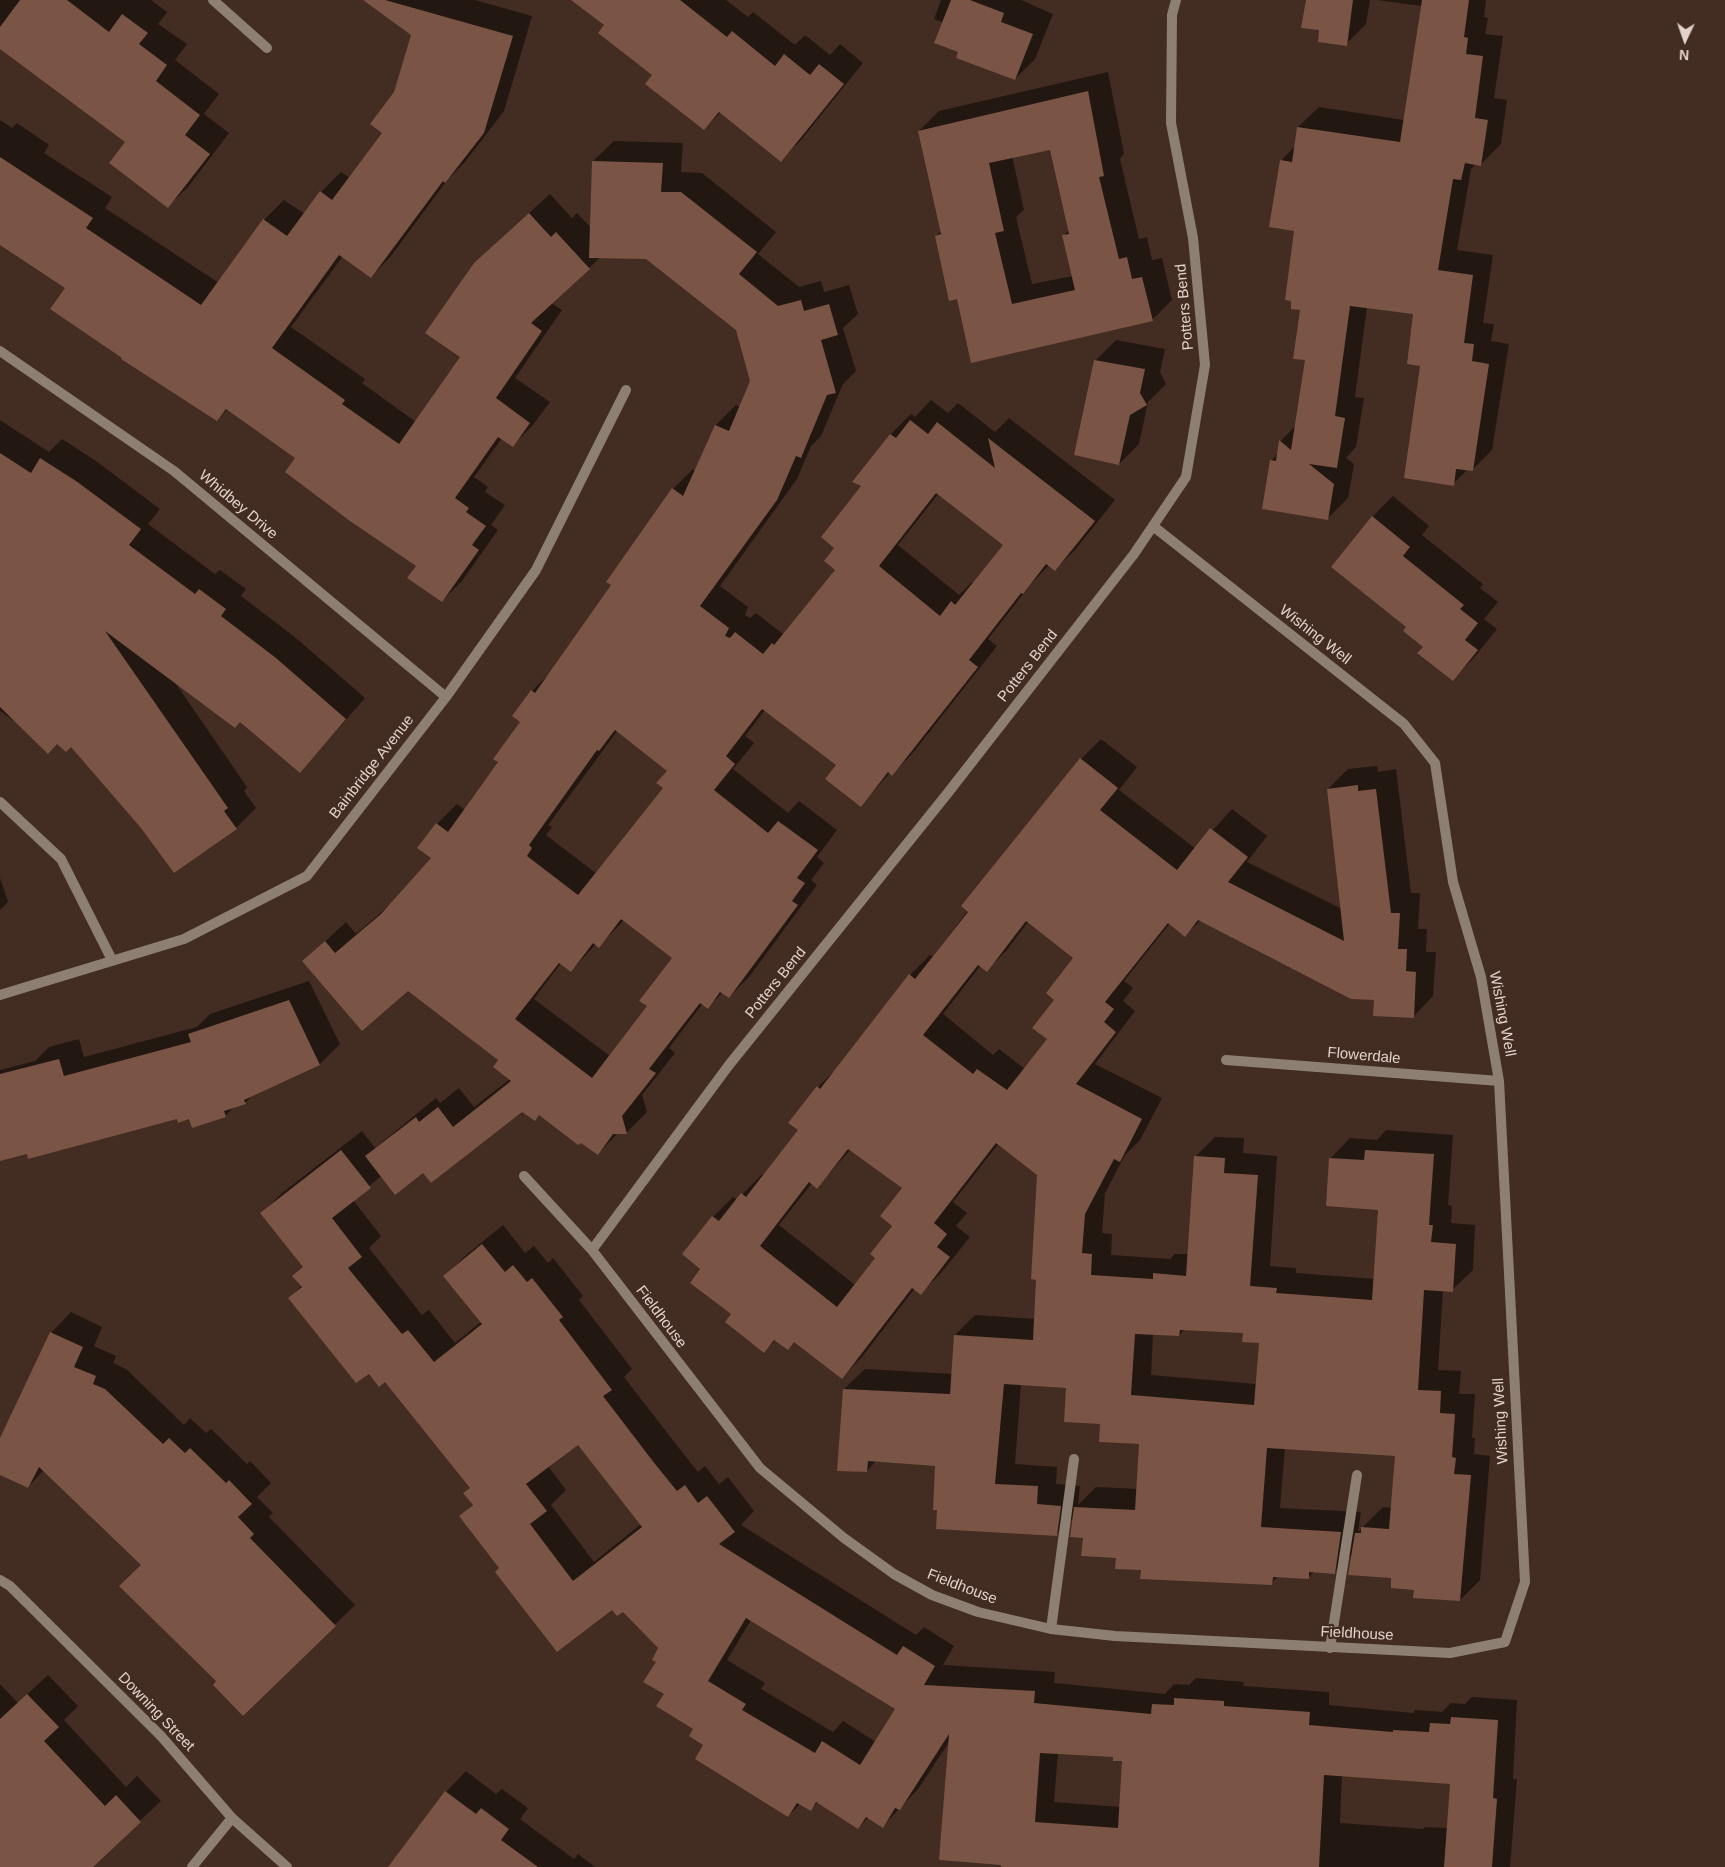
<!DOCTYPE html>
<html>
<head>
<meta charset="utf-8">
<style>
	body { margin:0 }
	#map { position:relative; width:1725px; height:1867px; overflow:hidden; background:#432c21; font-family:Arial,sans-serif }
	canvas { display:block }
	.north { position:absolute; left:1660px; top:15px; width:50px; height:50px; -webkit-text-stroke:4px #432c21; paint-order:stroke; rotate:183deg; font-size:14px; font-weight:700; line-height:20px; text-align:center; color:#e1d2cb }
	.north::after { content:''; display:block; margin:auto; width:18px; height:22px; background:#e1d2cb; clip-path:polygon(50% 0,100% 100%,50% 72%,0 100%) }
</style>
</head>
<body>
<div id="map">
<canvas width="1725" height="1867"></canvas>
<div class="north">N</div>
</div>
<script>
const context = document.querySelector('canvas').getContext('2d');
context.lineJoin = 'round';
function fillPath(path, color) { context.fillStyle = color; context.fill(path, 'evenodd'); }
function strokePath(path, color, width, dash) { context.strokeStyle = color; context.lineWidth = width; context.lineCap = dash ? 'butt' : 'round'; context.setLineDash(dash || []); context.stroke(path); }
function write(font, color, halo, rows, align = 'center') {
  context.font = font + ' Arial,sans-serif'; context.lineWidth = 4.5; context.setLineDash([]); context.textBaseline = 'middle'; context.strokeStyle = halo; context.fillStyle = color; for (const [text, x, y, turn = 0] of rows) {
    context.save(); context.translate(x, y); context.rotate((+turn || 0) * Math.PI / 180); context.textAlign = isNaN(turn) ? turn : align; if (halo) context.strokeText(text, 0, 0); context.fillText(text, 0, 0); context.restore();
  }
}
const shadow = new Path2D(`
	M 0,0 L 151,0 L 167,12 L 158,24 L 187,44 L 175,60 L 219,94 L 204,114 L 229,133 L 188,187 L 167,207 L 127,141 L 0,47 Z
	M 365,0 L 475,0 L 532,16 L 504,111 L 465,162 L 448,179 L 391,256 L 371,277 L 343,256 L 291,327 L 365,379 L 362,383 L 416,422 L 462,357 L 496,243 L 550,194 L 572,218 L 577,213 L 591,228 L 593,161 L 614,141 L 683,143 L 681,172 L 702,173 L 776,232 L 758,254 L 799,287 L 821,281 L 824,292 L 849,285 L 858,314 L 843,328 L 856,371 L 843,384 L 821,436 L 811,446 L 797,479 L 720,586 L 748,607 L 745,615 L 750,618 L 756,613 L 783,634 L 792,625 L 837,570 L 836,548 L 863,485 L 890,435 L 911,414 L 915,417 L 931,400 L 948,413 L 958,403 L 995,432 L 1009,418 L 1115,500 L 1075,550 L 1055,570 L 1049,565 L 1031,584 L 988,639 L 997,646 L 912,754 L 892,774 L 890,773 L 861,805 L 838,765 L 765,710 L 745,736 L 754,743 L 733,769 L 788,813 L 799,801 L 837,830 L 817,857 L 824,863 L 811,880 L 817,885 L 749,977 L 729,997 L 723,992 L 708,1007 L 703,1003 L 669,1048 L 675,1053 L 642,1095 L 647,1112 L 627,1132 L 618,1133 L 598,1154 L 540,1114 L 522,1110 L 424,1171 L 381,1176 L 353,1200 L 381,1236 L 369,1248 L 422,1315 L 429,1310 L 455,1343 L 482,1321 L 445,1276 L 465,1256 L 503,1225 L 525,1253 L 534,1246 L 548,1263 L 553,1258 L 583,1296 L 579,1300 L 632,1369 L 624,1377 L 675,1443 L 698,1472 L 705,1466 L 719,1484 L 728,1477 L 754,1511 L 741,1525 L 916,1635 L 924,1627 L 954,1646 L 943,1665 L 1055,1672 L 1054,1683 L 1165,1694 L 1174,1684 L 1189,1685 L 1196,1678 L 1244,1682 L 1243,1686 L 1329,1692 L 1329,1705 L 1413,1713 L 1415,1710 L 1442,1712 L 1451,1703 L 1465,1704 L 1472,1697 L 1517,1700 L 1513,1779 L 1517,1779 L 1510,1867 L 1002,1867 L 949,1742 L 919,1788 L 882,1827 L 868,1818 L 858,1827 L 818,1802 L 811,1809 L 801,1803 L 788,1816 L 705,1745 L 695,1728 L 665,1694 L 658,1661 L 660,1648 L 623,1611 L 501,1568 L 461,1516 L 473,1504 L 471,1487 L 385,1380 L 369,1372 L 290,1298 L 302,1285 L 294,1276 L 304,1266 L 262,1213 L 282,1193 L 362,1131 L 375,1148 L 436,1098 L 440,1103 L 459,1088 L 474,1107 L 510,1079 L 500,1060 L 408,990 L 303,962 L 346,922 L 356,934 L 393,902 L 432,857 L 437,824 L 457,804 L 465,810 L 500,762 L 522,722 L 513,716 L 532,691 L 551,672 L 613,585 L 673,489 L 693,469 L 696,471 L 716,425 L 736,405 L 740,407 L 752,381 L 737,329 L 647,258 L 601,257 L 551,303 L 562,310 L 515,378 L 550,402 L 533,425 L 513,445 L 502,438 L 474,477 L 488,487 L 485,492 L 505,505 L 491,525 L 498,530 L 462,581 L 442,601 L 418,566 L 297,458 L 228,409 L 217,420 L 66,288 L 0,244 L 0,120 L 12,128 L 17,123 L 49,145 L 44,153 L 112,197 L 105,208 L 219,283 L 264,220 L 284,200 L 305,214 L 321,192 L 341,172 L 350,178 L 384,133 L 413,35 ZM 939,493 L 1004,545 L 974,584 L 972,582 L 959,595 L 898,545 ZM 618,730 L 669,771 L 665,788 L 597,874 L 546,835 L 552,827 L 548,825 ZM 624,920 L 674,958 L 648,1006 L 610,1056 L 534,999 L 561,963 L 571,971 L 596,944 L 599,946 ZM 578,1443 L 641,1524 L 594,1562 L 551,1505 L 566,1490 L 548,1466 ZM 751,1620 L 897,1709 L 876,1742 L 843,1721 L 833,1732 L 761,1689 L 765,1683 L 727,1660 ZM 1058,1753 L 1114,1756 L 1123,1760 L 1121,1807 L 1054,1802 ZM 1342,1775 L 1452,1783 L 1448,1828 L 1425,1827 L 1423,1829 L 1340,1823 Z
	M 606,0 L 726,0 L 748,17 L 753,12 L 795,45 L 805,35 L 830,55 L 840,44 L 863,63 L 801,140 L 781,160 L 721,112 L 704,129 L 606,25 Z
	M 941,0 L 1021,0 L 1053,14 L 1035,59 L 1015,79 L 960,52 L 944,23 L 934,19 Z
	M 1306,0 L 1370,0 L 1366,24 L 1346,44 L 1320,29 Z
	M 1377,0 L 1486,0 L 1484,17 L 1488,18 L 1485,34 L 1503,36 L 1494,98 L 1507,100 L 1501,144 L 1480,165 L 1476,164 L 1471,169 L 1457,250 L 1493,255 L 1483,323 L 1494,324 L 1491,341 L 1509,344 L 1492,450 L 1472,470 L 1468,469 L 1453,484 L 1422,365 L 1414,313 L 1367,307 L 1355,397 L 1364,398 L 1356,447 L 1346,458 L 1354,464 L 1348,498 L 1328,518 L 1271,461 L 1278,453 L 1281,441 L 1296,425 L 1306,359 L 1296,230 L 1281,161 L 1295,146 L 1298,127 L 1319,107 L 1404,120 L 1422,6 Z
	M 1108,72 L 1124,154 L 1120,159 L 1139,239 L 1147,237 L 1152,260 L 1162,258 L 1172,300 L 1152,320 L 972,361 L 958,297 L 936,236 L 941,231 L 919,131 L 939,111 ZM 1051,148 L 1069,230 L 1063,236 L 1073,276 L 1032,284 L 1016,217 L 1024,210 L 1012,156 Z
	M 1116,340 L 1165,349 L 1160,372 L 1166,384 L 1148,402 L 1139,444 L 1119,464 L 1095,361 Z
	M 0,420 L 49,452 L 62,439 L 96,461 L 160,509 L 148,524 L 215,574 L 220,570 L 246,589 L 241,596 L 296,638 L 365,698 L 300,772 L 240,721 L 174,681 L 247,787 L 244,791 L 256,808 L 236,828 L 142,827 L 71,745 L 57,743 L 20,725 L 0,711 Z
	M 1393,496 L 1429,526 L 1422,535 L 1483,584 L 1480,588 L 1498,602 L 1484,619 L 1497,629 L 1473,659 L 1453,679 L 1408,627 L 1333,567 L 1373,516 Z
	M 1101,739 L 1137,767 L 1119,790 L 1196,849 L 1232,809 L 1267,836 L 1247,862 L 1342,909 L 1328,789 L 1348,769 L 1377,766 L 1378,772 L 1396,769 L 1411,893 L 1420,893 L 1418,929 L 1427,929 L 1426,952 L 1436,952 L 1433,996 L 1413,1017 L 1201,920 L 1185,935 L 1170,923 L 1124,981 L 1133,988 L 1123,1001 L 1135,1011 L 1095,1064 L 1162,1098 L 1140,1140 L 1125,1155 L 1105,1193 L 1102,1233 L 1112,1234 L 1111,1255 L 1170,1259 L 1175,1254 L 1188,1254 L 1195,1157 L 1215,1137 L 1244,1138 L 1243,1153 L 1277,1156 L 1270,1266 L 1296,1268 L 1296,1273 L 1375,1279 L 1380,1209 L 1330,1159 L 1350,1138 L 1377,1140 L 1386,1130 L 1453,1135 L 1448,1205 L 1452,1206 L 1451,1223 L 1475,1225 L 1473,1270 L 1452,1290 L 1443,1290 L 1438,1370 L 1461,1371 L 1459,1394 L 1475,1394 L 1472,1438 L 1475,1438 L 1474,1454 L 1490,1456 L 1480,1580 L 1460,1600 L 1415,1589 L 1353,1554 L 1334,1572 L 1315,1571 L 1308,1578 L 1279,1576 L 1271,1583 L 1142,1569 L 1084,1536 L 1074,1517 L 1056,1535 L 936,1465 L 877,1460 L 867,1471 L 844,1389 L 865,1369 L 953,1374 L 955,1335 L 975,1315 L 1036,1319 L 1039,1175 L 999,1143 L 953,1202 L 967,1213 L 956,1226 L 970,1237 L 941,1273 L 921,1293 L 915,1288 L 862,1357 L 842,1377 L 795,1341 L 776,1340 L 764,1351 L 733,1314 L 702,1268 L 713,1217 L 733,1197 L 737,1200 L 762,1174 L 764,1176 L 800,1129 L 790,1122 L 818,1087 L 838,1067 L 910,975 L 930,955 L 933,957 L 1081,759 ZM 1028,922 L 1075,958 L 1056,999 L 1048,1039 L 1025,1069 L 999,1049 L 993,1055 L 943,1014 L 981,965 L 987,970 L 1007,950 ZM 851,1149 L 903,1188 L 894,1226 L 877,1258 L 855,1285 L 779,1225 L 812,1183 L 817,1187 ZM 1185,1329 L 1244,1332 L 1260,1341 L 1257,1384 L 1151,1375 L 1153,1334 L 1179,1335 ZM 1021,1384 L 1067,1387 L 1102,1423 L 1141,1443 L 1138,1489 L 1096,1487 L 1078,1505 L 1080,1486 L 1056,1484 L 1057,1467 L 1015,1464 ZM 1285,1447 L 1396,1454 L 1392,1508 L 1383,1507 L 1358,1532 L 1361,1512 L 1280,1508 Z
	M 0,878 L 8,902 L 0,910 Z
	M 309,981 L 340,1044 L 320,1064 L 253,1095 L 245,1103 L 234,1107 L 225,1116 L 178,1117 L 0,1160 L 0,1070 L 35,1061 L 49,1047 L 79,1039 L 84,1057 L 197,1027 L 210,1014 Z
	M 71,1312 L 102,1327 L 94,1346 L 116,1356 L 113,1363 L 126,1369 L 184,1425 L 190,1418 L 206,1433 L 211,1429 L 247,1464 L 250,1461 L 271,1483 L 257,1497 L 273,1513 L 269,1517 L 355,1605 L 243,1714 L 218,1681 L 142,1564 L 44,1470 L 28,1487 L 0,1473 L 0,1441 L 51,1333 Z
	M 48,1675 L 78,1706 L 64,1720 L 126,1787 L 137,1776 L 161,1801 L 91,1867 L 4,1867 L 0,1863 L 0,1684 L 18,1703 Z
	M 466,1771 L 496,1794 L 502,1789 L 528,1808 L 520,1819 L 574,1859 L 578,1854 L 595,1867 L 389,1867 L 446,1792 Z`);
const building = new Path2D(`
	M 20,0 L 67,0 L 109,32 L 122,14 L 148,33 L 139,44 L 167,65 L 156,81 L 200,115 L 185,135 L 210,154 L 168,208 L 109,163 L 125,142 L 0,49 L 0,27 Z
	M 363,0 L 385,0 L 513,36 L 484,133 L 445,183 L 443,181 L 371,278 L 339,255 L 272,348 L 345,400 L 342,404 L 399,444 L 460,357 L 425,333 L 474,263 L 529,213 L 551,237 L 556,232 L 590,269 L 531,323 L 542,331 L 496,398 L 530,423 L 513,447 L 498,437 L 455,498 L 469,508 L 466,512 L 486,526 L 472,545 L 479,550 L 442,602 L 407,578 L 416,566 L 350,521 L 285,472 L 295,458 L 226,409 L 217,421 L 121,359 L 122,358 L 50,309 L 65,288 L 0,245 L 0,157 L 93,218 L 86,228 L 201,305 L 263,219 L 287,236 L 320,191 L 332,200 L 382,133 L 370,124 L 394,92 L 411,35 Z
	M 571,0 L 680,0 L 727,37 L 732,31 L 775,66 L 784,54 L 810,75 L 819,64 L 844,84 L 781,162 L 719,112 L 704,130 L 645,84 L 652,75 L 598,33 L 604,25 Z
	M 951,0 L 970,0 L 1004,13 L 1001,22 L 1033,34 L 1015,80 L 956,58 L 958,52 L 934,43 Z
	M 1306,0 L 1353,0 L 1347,46 L 1318,42 L 1319,30 L 1301,28 Z
	M 1422,0 L 1469,0 L 1464,37 L 1468,38 L 1466,54 L 1483,56 L 1475,118 L 1488,120 L 1481,166 L 1465,163 L 1461,180 L 1453,179 L 1438,270 L 1473,275 L 1464,343 L 1474,344 L 1472,361 L 1489,364 L 1473,471 L 1456,469 L 1454,486 L 1404,478 L 1420,366 L 1407,364 L 1413,314 L 1350,306 L 1335,416 L 1345,418 L 1337,468 L 1309,464 L 1334,484 L 1328,520 L 1262,509 L 1270,460 L 1276,461 L 1279,440 L 1291,450 L 1305,360 L 1293,359 L 1300,310 L 1291,309 L 1291,301 L 1285,300 L 1294,231 L 1269,227 L 1280,160 L 1292,162 L 1297,127 L 1400,142 Z
	M 1088,91 L 1104,176 L 1099,177 L 1119,259 L 1127,257 L 1132,279 L 1142,277 L 1153,321 L 971,363 L 957,299 L 949,301 L 935,236 L 941,234 L 918,131 ZM 1050,150 L 1069,234 L 1062,235 L 1075,290 L 1012,304 L 995,233 L 1004,231 L 989,163 Z
	M 592,161 L 663,163 L 661,192 L 681,192 L 757,252 L 739,274 L 778,306 L 801,300 L 804,311 L 829,304 L 838,335 L 821,340 L 836,393 L 827,395 L 801,458 L 796,456 L 777,500 L 700,606 L 729,628 L 725,636 L 730,638 L 735,632 L 763,654 L 772,643 L 774,645 L 835,570 L 824,561 L 834,548 L 821,537 L 861,486 L 852,482 L 890,434 L 896,438 L 910,420 L 928,434 L 937,422 L 995,468 L 988,438 L 1095,521 L 1055,571 L 1046,564 L 1023,594 L 1021,593 L 969,660 L 978,667 L 892,776 L 888,772 L 861,807 L 825,779 L 836,765 L 762,709 L 726,756 L 735,764 L 714,790 L 768,833 L 778,821 L 818,850 L 797,878 L 805,883 L 792,901 L 798,905 L 729,998 L 720,992 L 708,1009 L 700,1003 L 649,1069 L 656,1073 L 622,1116 L 627,1134 L 613,1134 L 598,1155 L 581,1143 L 578,1145 L 539,1115 L 535,1121 L 522,1112 L 431,1183 L 423,1173 L 395,1195 L 365,1156 L 416,1117 L 419,1122 L 438,1107 L 453,1127 L 511,1081 L 493,1067 L 498,1060 L 408,991 L 362,1031 L 302,961 L 325,941 L 335,953 L 381,914 L 431,858 L 417,848 L 436,823 L 448,832 L 498,762 L 493,759 L 520,722 L 512,716 L 531,690 L 535,693 L 611,585 L 606,582 L 672,488 L 683,496 L 715,425 L 729,431 L 750,381 L 736,330 L 646,259 L 589,258 ZM 936,493 L 1003,545 L 955,605 L 951,601 L 940,616 L 879,566 ZM 615,730 L 667,771 L 656,783 L 663,788 L 578,895 L 527,856 L 532,848 L 529,845 L 597,750 L 599,751 ZM 621,919 L 672,958 L 639,1001 L 647,1006 L 592,1078 L 515,1019 L 559,963 L 571,972 L 593,943 L 599,948 Z
	M 1094,360 L 1145,369 L 1140,393 L 1147,405 L 1130,415 L 1119,465 L 1074,455 Z
	M 0,453 L 31,473 L 40,458 L 76,481 L 141,529 L 129,545 L 195,594 L 199,589 L 226,609 L 221,616 L 276,658 L 346,719 L 300,773 L 240,722 L 235,728 L 105,631 L 228,808 L 224,811 L 237,829 L 174,873 L 141,828 L 71,747 L 66,752 L 57,744 L 48,754 L 0,707 Z
	M 1372,516 L 1410,547 L 1403,556 L 1464,605 L 1460,609 L 1478,623 L 1465,640 L 1478,650 L 1453,681 L 1417,653 L 1423,647 L 1403,631 L 1406,627 L 1331,567 Z
	M 1080,758 L 1118,788 L 1100,810 L 1177,870 L 1210,828 L 1248,857 L 1228,882 L 1344,941 L 1327,789 L 1358,785 L 1358,791 L 1376,789 L 1391,913 L 1400,913 L 1398,949 L 1407,949 L 1406,971 L 1416,972 L 1414,1018 L 1373,1016 L 1374,1000 L 1351,999 L 1198,920 L 1185,937 L 1168,923 L 1105,1002 L 1114,1009 L 1104,1022 L 1116,1032 L 1076,1084 L 1142,1119 L 1120,1162 L 1114,1159 L 1085,1214 L 1082,1253 L 1092,1254 L 1091,1275 L 1153,1279 L 1153,1273 L 1186,1276 L 1194,1156 L 1225,1158 L 1224,1173 L 1258,1175 L 1250,1286 L 1277,1288 L 1276,1293 L 1372,1300 L 1378,1210 L 1326,1206 L 1329,1158 L 1364,1160 L 1365,1150 L 1434,1154 L 1429,1225 L 1433,1225 L 1431,1242 L 1456,1244 L 1453,1292 L 1424,1290 L 1418,1390 L 1441,1391 L 1440,1413 L 1455,1414 L 1452,1457 L 1456,1458 L 1454,1474 L 1471,1475 L 1460,1601 L 1413,1598 L 1414,1590 L 1391,1588 L 1391,1578 L 1348,1575 L 1355,1533 L 1361,1533 L 1361,1527 L 1389,1529 L 1395,1456 L 1267,1448 L 1261,1527 L 1341,1532 L 1335,1574 L 1309,1572 L 1309,1579 L 1273,1577 L 1272,1585 L 1140,1579 L 1141,1570 L 1115,1569 L 1116,1558 L 1081,1556 L 1083,1538 L 1070,1537 L 1074,1507 L 1135,1510 L 1139,1444 L 1099,1442 L 1100,1424 L 1064,1422 L 1066,1388 L 1004,1384 L 995,1484 L 1038,1486 L 1037,1504 L 1061,1506 L 1057,1536 L 936,1529 L 937,1510 L 933,1510 L 935,1466 L 868,1461 L 867,1472 L 837,1471 L 843,1389 L 950,1394 L 954,1335 L 1033,1340 L 1036,1280 L 1031,1279 L 1037,1175 L 996,1143 L 934,1223 L 947,1234 L 937,1247 L 950,1257 L 921,1295 L 912,1288 L 842,1379 L 794,1342 L 788,1350 L 774,1340 L 764,1353 L 725,1322 L 731,1314 L 690,1283 L 700,1269 L 682,1254 L 712,1216 L 719,1221 L 741,1193 L 746,1197 L 798,1130 L 788,1123 L 817,1086 L 820,1089 L 909,974 L 915,979 L 968,912 L 961,906 ZM 1026,921 L 1073,958 L 1046,993 L 1054,1000 L 1032,1028 L 1047,1039 L 1007,1090 L 977,1069 L 973,1074 L 923,1035 L 978,965 L 987,972 ZM 848,1149 L 902,1188 L 880,1216 L 892,1226 L 870,1254 L 875,1258 L 837,1307 L 760,1246 L 809,1182 L 817,1189 ZM 1180,1330 L 1243,1333 L 1242,1342 L 1259,1343 L 1254,1405 L 1131,1395 L 1135,1334 L 1179,1336 Z
	M 289,1000 L 320,1065 L 244,1100 L 246,1104 L 224,1111 L 226,1117 L 192,1128 L 189,1119 L 178,1123 L 177,1119 L 28,1159 L 27,1154 L 0,1161 L 0,1074 L 59,1059 L 64,1076 L 191,1042 L 188,1034 Z
	M 341,1150 L 371,1188 L 332,1218 L 362,1257 L 348,1268 L 402,1334 L 408,1330 L 434,1362 L 482,1324 L 443,1276 L 482,1244 L 505,1272 L 513,1265 L 527,1282 L 532,1278 L 563,1317 L 559,1320 L 612,1390 L 603,1396 L 655,1464 L 677,1491 L 685,1485 L 698,1503 L 707,1496 L 735,1532 L 719,1544 L 897,1655 L 903,1646 L 935,1666 L 924,1685 L 1035,1691 L 1034,1703 L 1151,1714 L 1152,1704 L 1174,1705 L 1174,1698 L 1224,1701 L 1224,1706 L 1310,1712 L 1309,1725 L 1393,1732 L 1393,1730 L 1429,1732 L 1430,1723 L 1450,1724 L 1451,1717 L 1498,1720 L 1493,1798 L 1497,1799 L 1492,1867 L 1444,1867 L 1450,1784 L 1324,1775 L 1319,1867 L 1001,1867 L 1001,1865 L 939,1860 L 949,1734 L 900,1810 L 895,1808 L 883,1828 L 866,1817 L 858,1829 L 816,1802 L 811,1811 L 797,1803 L 788,1817 L 695,1759 L 703,1745 L 689,1736 L 693,1729 L 656,1706 L 664,1694 L 643,1682 L 656,1662 L 652,1660 L 658,1648 L 623,1612 L 617,1616 L 612,1610 L 557,1652 L 495,1572 L 499,1568 L 459,1516 L 473,1505 L 463,1493 L 470,1488 L 385,1382 L 379,1387 L 369,1374 L 356,1383 L 288,1298 L 302,1287 L 292,1276 L 303,1267 L 260,1213 ZM 578,1445 L 642,1527 L 573,1581 L 530,1524 L 547,1511 L 526,1484 ZM 746,1618 L 895,1709 L 860,1765 L 822,1741 L 815,1753 L 742,1710 L 746,1704 L 708,1681 ZM 1040,1753 L 1113,1757 L 1113,1761 L 1122,1761 L 1118,1828 L 1035,1822 Z
	M 50,1332 L 83,1347 L 74,1367 L 96,1376 L 93,1384 L 105,1389 L 163,1444 L 169,1438 L 185,1453 L 190,1448 L 226,1483 L 229,1480 L 252,1504 L 238,1517 L 254,1534 L 250,1538 L 336,1626 L 243,1716 L 213,1685 L 216,1681 L 119,1586 L 141,1565 L 39,1467 L 28,1488 L 0,1475 L 0,1438 Z
	M 27,1694 L 59,1727 L 44,1741 L 105,1806 L 116,1795 L 141,1822 L 93,1867 L 0,1867 L 0,1719 Z
	M 445,1791 L 476,1814 L 481,1808 L 509,1829 L 501,1840 L 538,1867 L 388,1867 Z`);
const service = new Path2D(`
	M 1051,1629 L 1074,1459
	M 1330,1648 L 1357,1475`);
const minor = new Path2D(`
	M 213,0 L 267,48
	M 0,351 L 174,471 L 446,697
	M 0,802 L 61,859 L 112,960
	M 0,995 L 184,939 L 307,876 L 446,697 L 536,570 L 626,390
	M 1226,1060 L 1499,1081
	M 524,1176 L 592,1250 L 760,1468 L 844,1538 L 894,1574 L 932,1595 L 978,1612 L 1051,1629 L 1115,1636 L 1450,1653 L 1505,1642 L 1525,1582 L 1499,1081 L 1481,977 L 1453,882 L 1435,763 L 1404,724 L 1153,526
	M 592,1250 L 729,1065 L 947,794 L 1134,554 L 1186,477 L 1205,365 L 1193,238 L 1171,123 L 1172,15 L 1176,0
	M 0,1580 L 10,1586 L 161,1736 L 232,1818 L 287,1867
	M 192,1867 L 232,1818`);
const streetNames = [
	["Potters Bend",1185,307,-95],
	["Whidbey Drive",238,505,40],
	["Wishing Well",1315,635,38],
	["Potters Bend",1028,666,-52],
	["Bainbridge Avenue",372,767,-52],
	["Potters Bend",776,983,-51],
	["Wishing Well",1502,1014,79],
	["Flowerdale",1364,1056,5],
	["Fieldhouse",661,1317,53],
	["Wishing Well",1501,1421,-93],
	["Fieldhouse",962,1587,21],
	["Fieldhouse",1357,1634,3],
	["Downing Street",156,1712,46]
];
fillPath(shadow, '#0007');
fillPath(building, '#7a5444');
strokePath(service, '#8d8073', 10);
strokePath(minor, '#8d8073', 10);
write('15px', '#e1d2cb', '#432c21', streetNames);
</script>
</body>
</html>
